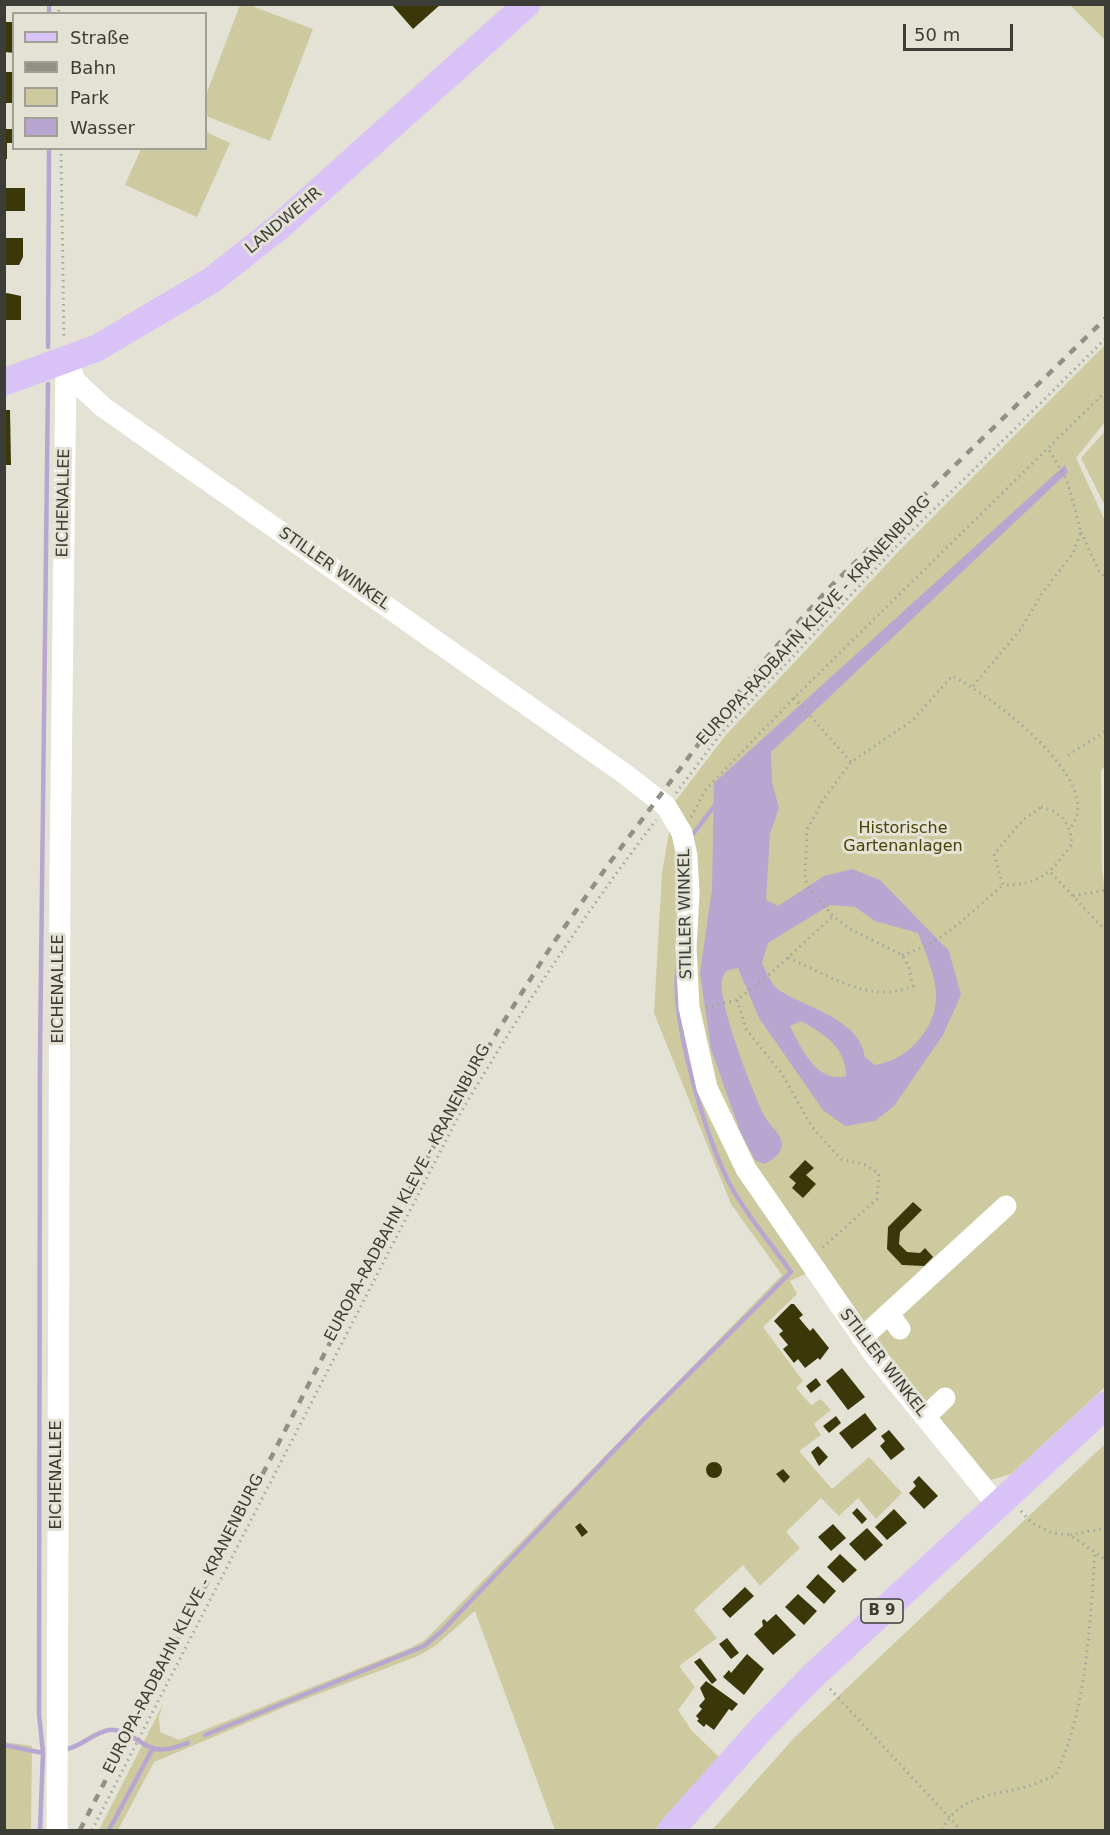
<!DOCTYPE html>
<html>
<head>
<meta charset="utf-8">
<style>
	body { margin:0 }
	#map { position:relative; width:1110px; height:1835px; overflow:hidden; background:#e3e2d5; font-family:"DejaVu Sans",sans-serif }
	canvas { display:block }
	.frame { position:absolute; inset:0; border:6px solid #3d3d38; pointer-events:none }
	.legend { position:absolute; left:12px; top:12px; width:195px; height:138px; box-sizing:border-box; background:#e3e2d5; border:2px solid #a1a096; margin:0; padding:8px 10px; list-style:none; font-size:18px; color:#3d3d38 }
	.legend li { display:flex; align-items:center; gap:12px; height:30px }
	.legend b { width:30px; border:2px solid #a1a096 }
	.scale { position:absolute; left:903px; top:24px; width:110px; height:27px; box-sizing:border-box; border:3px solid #3d3d38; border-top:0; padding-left:8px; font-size:18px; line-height:21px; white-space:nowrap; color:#3d3d38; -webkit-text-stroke:4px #e3e2d5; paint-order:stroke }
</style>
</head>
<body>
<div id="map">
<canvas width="1110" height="1835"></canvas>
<div class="frame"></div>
<ul class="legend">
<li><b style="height:8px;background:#d9c2f6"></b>Straße</li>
<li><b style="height:8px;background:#909087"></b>Bahn</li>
<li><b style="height:16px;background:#cdcaa0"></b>Park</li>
<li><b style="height:16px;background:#b7a6d0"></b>Wasser</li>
</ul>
<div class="scale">50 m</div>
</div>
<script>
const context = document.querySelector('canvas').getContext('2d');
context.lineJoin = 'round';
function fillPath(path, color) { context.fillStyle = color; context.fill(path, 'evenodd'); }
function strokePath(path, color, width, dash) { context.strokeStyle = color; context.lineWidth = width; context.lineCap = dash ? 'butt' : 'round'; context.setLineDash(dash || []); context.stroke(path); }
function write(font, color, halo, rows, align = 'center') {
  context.font = font + ' "DejaVu Sans",sans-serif'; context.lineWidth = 6; context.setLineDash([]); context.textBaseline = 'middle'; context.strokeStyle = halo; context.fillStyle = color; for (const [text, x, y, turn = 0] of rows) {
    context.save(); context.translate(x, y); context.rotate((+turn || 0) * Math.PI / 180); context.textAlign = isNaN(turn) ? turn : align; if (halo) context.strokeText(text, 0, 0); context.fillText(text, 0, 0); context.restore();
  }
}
const green = new Path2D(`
	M 240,5 L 249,5 L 313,29 L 270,141 L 206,116 L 206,95 Z
	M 1070,5 L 1105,5 L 1105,40 Z
	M 206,132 L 230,143 L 197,217 L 125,185 L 141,149 L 206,148 Z
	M 1105,345 L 1105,422 L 1076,458 L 1106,523 L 1106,765 L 1101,770 L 1102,870 L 1106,898 L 1105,1387 L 1011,1474 L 991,1480 L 817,1269 L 790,1281 L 797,1294 L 763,1327 L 803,1381 L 796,1388 L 811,1405 L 821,1399 L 831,1410 L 814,1424 L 821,1435 L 799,1451 L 832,1489 L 869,1457 L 902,1493 L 876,1519 L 858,1498 L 839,1516 L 821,1498 L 786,1532 L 800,1548 L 760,1586 L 743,1565 L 694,1610 L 717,1638 L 679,1666 L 695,1687 L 678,1710 L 692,1731 L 721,1759 L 655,1830 L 555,1830 L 475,1611 L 435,1646 L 418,1656 L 287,1706 L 154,1762 L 118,1830 L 99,1830 L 163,1704 L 159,1717 L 160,1732 L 179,1740 L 410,1648 L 425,1640 L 782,1275 L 731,1204 L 654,1013 L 662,873 L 670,826 L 667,812 L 725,736 L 900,550 Z
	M 1105,431 L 1105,506 L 1081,458 Z
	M 1105,1444 L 1105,1830 L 712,1830 L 794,1738 Z
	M 4,1742 L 32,1746 L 31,1830 L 5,1830 Z`);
const water = new Path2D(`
	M 1065,465 L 1068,472 L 771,752 L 772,782 L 779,808 L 770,834 L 766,900 L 778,906 L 824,876 L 852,869 L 880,880 L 949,951 L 961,995 L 943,1035 L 894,1106 L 875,1121 L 845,1126 L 823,1110 L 759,1018 L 738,968 L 726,971 C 725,973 722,978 722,980 C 717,1000 754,1096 765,1117 C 769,1125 779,1132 781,1140 C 785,1152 774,1159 764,1164 L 755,1160 L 740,1131 L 711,1049 L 700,973 L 712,889 L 714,783 ZM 830,905 L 855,907 L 875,921 L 918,933 C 934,975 950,1006 916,1043 C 905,1055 891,1062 875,1065 L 865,1057 C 860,1019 806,1008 779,990 C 771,985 766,971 762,963 L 768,943 ZM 801,1021 C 824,1034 846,1047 846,1076 C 817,1084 801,1048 790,1026 Z`);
const stream = new Path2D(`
	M 49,4 L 49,14
	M 48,347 L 49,148
	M 693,834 L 719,800
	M 205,1735 L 424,1646 L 442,1631 L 644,1419 L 791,1272 C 772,1245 749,1218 733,1190 C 707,1145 669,1015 678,966
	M 4,1745 L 43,1753
	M 63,1750 C 80,1748 94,1732 109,1730 C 124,1728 139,1743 152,1748 C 164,1752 176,1747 188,1743
	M 40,1830 L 43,1753 L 39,1714 L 40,1055 L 48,384
	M 109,1830 L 153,1748`);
const building = new Path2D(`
	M 391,4 L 441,4 L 413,29 Z
	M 5,22 L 14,22 L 14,53 L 5,52 Z
	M 4,72 L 14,72 L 14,103 L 4,103 Z
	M 4,129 L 14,129 L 14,143 L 7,143 L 7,159 L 4,159 Z
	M 4,188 L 25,188 L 25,211 L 4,211 Z
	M 4,238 L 23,238 L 23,257 L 19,265 L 4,265 Z
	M 7,293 L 21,296 L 21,320 L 4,320 L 4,295 Z
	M 4,410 L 10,410 L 11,465 L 4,465 Z
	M 805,1160 L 814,1168 L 806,1175 L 816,1184 L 803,1198 L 792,1188 L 796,1183 L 789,1177 Z
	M 913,1202 L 922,1210 L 900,1232 L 899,1244 L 907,1252 L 920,1253 L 925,1248 L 933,1257 L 924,1266 L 902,1265 L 887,1249 L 888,1227 Z
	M 791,1304 L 794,1304 L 803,1315 L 799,1318 L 810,1331 L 813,1328 L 829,1348 L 820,1360 L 818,1358 L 805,1368 L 798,1359 L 794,1363 L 783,1349 L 788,1345 L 779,1334 L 783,1331 L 774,1321 Z
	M 842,1368 L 865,1397 L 848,1410 L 826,1381 Z
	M 816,1378 L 821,1385 L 811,1393 L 806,1386 Z
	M 865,1413 L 877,1429 L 852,1449 L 839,1433 Z
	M 836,1416 L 841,1423 L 829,1433 L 823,1426 Z
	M 889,1430 L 905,1449 L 891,1460 L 880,1446 L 885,1441 L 881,1436 Z
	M 818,1446 L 828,1457 L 819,1466 L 811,1452 Z
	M706 1470a8 8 0 1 1 16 0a8 8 0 1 1-16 0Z
	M 783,1469 L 790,1477 L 784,1483 L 776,1474 Z
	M 919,1476 L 938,1496 L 924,1509 L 909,1493 L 916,1486 L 913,1482 Z
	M 857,1508 L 867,1519 L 862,1524 L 852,1513 Z
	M 894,1509 L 907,1523 L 887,1540 L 875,1527 Z
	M 580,1523 L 588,1532 L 582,1537 L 575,1527 Z
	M 833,1524 L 846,1538 L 831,1551 L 818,1537 Z
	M 867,1528 L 883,1545 L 865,1561 L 849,1544 Z
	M 840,1554 L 857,1570 L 843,1583 L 827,1567 Z
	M 818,1574 L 836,1591 L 824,1604 L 806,1587 Z
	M 745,1587 L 754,1596 L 730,1618 L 722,1609 Z
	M 798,1594 L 817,1611 L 804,1625 L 785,1607 Z
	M 776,1614 L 796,1635 L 773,1655 L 754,1634 L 763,1626 L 762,1621 L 764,1619 L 767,1622 Z
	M 727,1638 L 739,1653 L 731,1659 L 719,1644 Z
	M 747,1654 L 764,1669 L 744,1695 L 723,1677 L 729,1670 L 731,1673 Z
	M 700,1658 L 717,1680 L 712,1684 L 694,1662 Z
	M 706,1681 L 738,1704 L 732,1711 L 729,1709 L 714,1730 L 706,1724 L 704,1727 L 697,1721 L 699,1719 L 696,1716 L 702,1709 L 699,1706 L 705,1699 L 700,1688 Z`);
const path = new Path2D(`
	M 58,4 L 59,14
	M 61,148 L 64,340
	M 1081,532 L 1099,571 L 1106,578
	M 973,686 L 1021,629 L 1043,592 L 1073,553 L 1081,532 L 1067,480 L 1049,450
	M 794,698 L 851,762
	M 1068,755 L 1106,731
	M 676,793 L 722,732 L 897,546 L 1106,338
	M 1041,807 C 1062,812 1070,823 1072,844 C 1052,871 1040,886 1003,885 L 994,854 L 1023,820 Z
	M 691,817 L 706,789 L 794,698 L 1106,391
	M 1051,873 L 1106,931
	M 1073,896 L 1106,890
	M 902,955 C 942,944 972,911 1003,885
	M 788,958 C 828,974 869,1005 913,986 L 909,967 L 902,955 L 850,929 L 833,916 L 817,898 L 805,880 L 807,830 L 823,800 L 851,762 L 913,720 L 952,676 C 987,693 1110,783 1070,828
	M 737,1000 L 746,1029 L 782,1074 L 812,1127 L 841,1159 L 866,1165 L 879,1174 L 877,1199 L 821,1249
	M 706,1007 L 737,1000 L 771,973 L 833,916
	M 1021,1511 L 1032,1523 L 1052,1533 L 1070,1535 L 1106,1560
	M 1070,1535 L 1106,1528
	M 830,1689 L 961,1830
	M 92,1830 L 457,1119 C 518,1015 583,916 656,820
	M 942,1830 C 958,1796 993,1795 1026,1787 C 1036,1784 1046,1779 1056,1775 C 1087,1706 1090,1626 1095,1551`);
const minor = new Path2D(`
	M 66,360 L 76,382 L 103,407 L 625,774 L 666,806 L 682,833 L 687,856 L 689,894 L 686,948 L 689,1007 L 707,1088 L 746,1169 L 873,1353 L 997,1505
	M 889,1314 L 900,1329
	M 862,1338 L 1006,1206
	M 925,1417 L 945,1398
	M 57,1830 L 60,873 L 66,364`);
const major = new Path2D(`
	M 4,382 L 97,348 L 212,280 L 280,226 L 527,4
	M 671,1830 L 762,1728 L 815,1674 L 1106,1405`);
const rail = new Path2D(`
	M 80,1830 L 393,1220 L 497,1032 L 552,945 L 608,865 L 721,714 L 775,648 L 831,586 L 1106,318`);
const shields = [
	[882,1611,42]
];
const shieldNames = [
	["B 9",882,1611]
];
const streetNames = [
	["LANDWEHR",284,221,-40],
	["EICHENALLEE",64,503,-89],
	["STILLER WINKEL",334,569,35],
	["EUROPA-RADBAHN KLEVE - KRANENBURG",814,621,-47],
	["STILLER WINKEL",686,914,-91],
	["EICHENALLEE",59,989,-90],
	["EUROPA-RADBAHN KLEVE - KRANENBURG",408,1193,-62],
	["STILLER WINKEL",883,1363,52],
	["EICHENALLEE",57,1475,-90],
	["EUROPA-RADBAHN KLEVE - KRANENBURG",184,1624,-63]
];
const parkNames = [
	["Historische",903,829],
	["Gartenanlagen",903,847]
];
fillPath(green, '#cdcaa0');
fillPath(water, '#b7a6d0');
strokePath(stream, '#b7a6d0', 4.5);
fillPath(building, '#3a3709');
strokePath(path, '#a5a59b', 3, [1.5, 4.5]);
strokePath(minor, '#fff', 21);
strokePath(major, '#d9c2f6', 27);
strokePath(rail, '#909087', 4.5, [8, 8]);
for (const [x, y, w] of shields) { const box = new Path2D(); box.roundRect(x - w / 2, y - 12, w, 24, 4.5); context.fillStyle = '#e3e2d5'; context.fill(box); strokePath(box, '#3d3d38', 1.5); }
write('bold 15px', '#3d3d38', null, shieldNames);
write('16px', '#3d3d38', '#e3e2d5', streetNames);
write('16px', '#474208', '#e3e2d5', parkNames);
</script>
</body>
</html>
